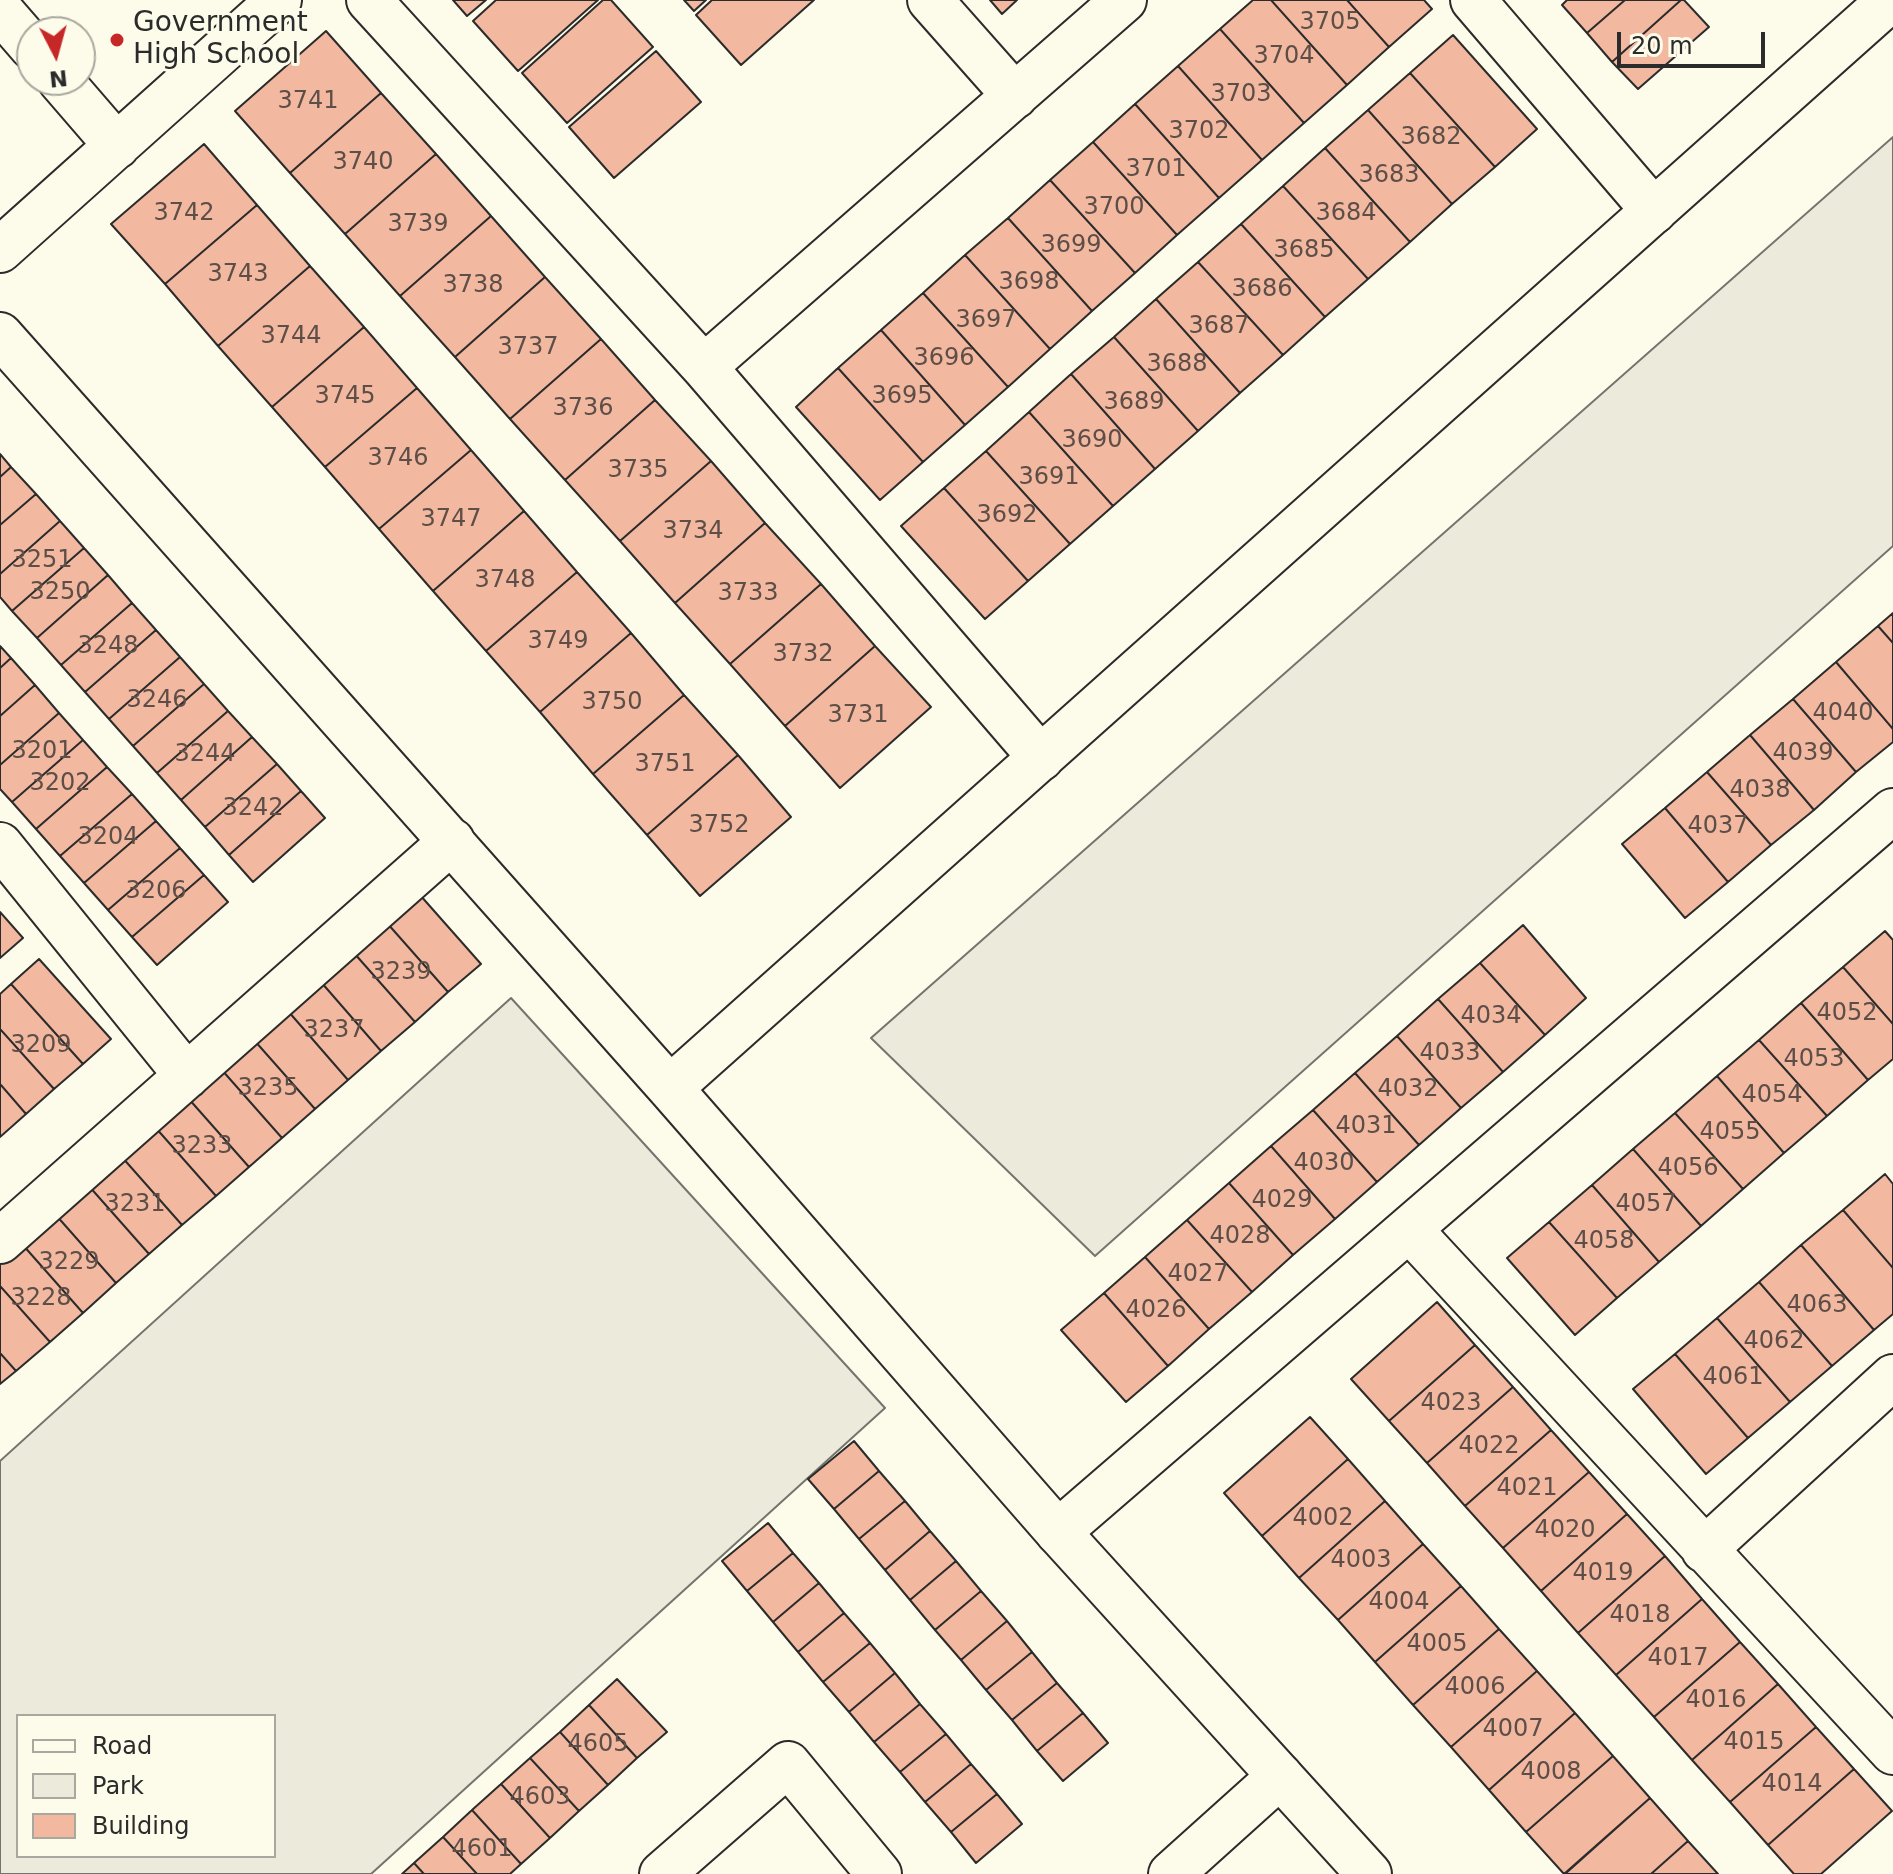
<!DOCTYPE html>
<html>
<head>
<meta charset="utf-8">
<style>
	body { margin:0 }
	#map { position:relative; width:1893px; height:1874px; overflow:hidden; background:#fdfbea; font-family:"DejaVu Sans",sans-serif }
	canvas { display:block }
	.legend { position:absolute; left:16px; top:1714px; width:260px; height:144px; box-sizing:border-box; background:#fdfbea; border:2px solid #a9a89e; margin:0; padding:10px 14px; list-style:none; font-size:24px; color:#2b2b2b }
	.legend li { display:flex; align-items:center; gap:16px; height:40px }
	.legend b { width:40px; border:2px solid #a9a89e }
	.north { position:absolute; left:16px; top:16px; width:80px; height:80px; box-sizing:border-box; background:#fdfbea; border:2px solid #a9a89e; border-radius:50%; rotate:174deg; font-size:22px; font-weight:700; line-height:32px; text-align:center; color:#2b2b2b }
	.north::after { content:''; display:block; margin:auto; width:28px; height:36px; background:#c62828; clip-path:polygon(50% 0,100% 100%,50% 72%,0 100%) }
	.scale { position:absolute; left:1617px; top:32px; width:148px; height:36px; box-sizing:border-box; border:4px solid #2b2b2b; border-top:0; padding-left:10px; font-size:24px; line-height:28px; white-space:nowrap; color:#2b2b2b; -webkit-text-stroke:6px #fdfbea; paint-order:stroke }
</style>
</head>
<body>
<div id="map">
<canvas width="1893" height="1874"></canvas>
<ul class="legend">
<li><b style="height:10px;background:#fdfbea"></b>Road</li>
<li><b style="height:22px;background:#ecebdb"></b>Park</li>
<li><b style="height:22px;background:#f2b8a0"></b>Building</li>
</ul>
<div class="north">N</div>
<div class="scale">20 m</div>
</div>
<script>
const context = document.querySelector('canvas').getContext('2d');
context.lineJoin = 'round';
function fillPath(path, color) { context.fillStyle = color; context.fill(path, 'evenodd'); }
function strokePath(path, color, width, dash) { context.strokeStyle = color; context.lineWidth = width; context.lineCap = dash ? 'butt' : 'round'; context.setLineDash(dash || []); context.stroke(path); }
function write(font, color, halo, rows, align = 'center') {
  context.font = font + ' "DejaVu Sans",sans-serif'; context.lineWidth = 6; context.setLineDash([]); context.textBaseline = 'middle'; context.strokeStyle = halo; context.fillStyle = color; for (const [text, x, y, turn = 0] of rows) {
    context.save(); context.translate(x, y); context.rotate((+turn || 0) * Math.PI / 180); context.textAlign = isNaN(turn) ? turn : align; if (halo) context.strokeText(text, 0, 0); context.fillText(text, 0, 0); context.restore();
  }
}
const green = new Path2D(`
	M 1893,137 L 1893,546 L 1095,1256 L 871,1038 Z
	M 511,998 L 885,1408 L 371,1874 L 0,1874 L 0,1461 ZM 18,1716 L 274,1716 L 274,1856 L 18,1856 Z`);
const building = new Path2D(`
	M 453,0 L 486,0 L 467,16 Z
	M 496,0 L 598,0 L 518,71 L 473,21 Z
	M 603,0 L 611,0 L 653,47 L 567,123 L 522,73 Z
	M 684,0 L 706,0 L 694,11 Z
	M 712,0 L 814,0 L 741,65 L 696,15 Z
	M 990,0 L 1017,0 L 1002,14 Z
	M 1253,0 L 1271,0 L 1347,85 L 1304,123 L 1220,29 Z
	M 1271,0 L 1347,0 L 1389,47 L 1347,85 Z
	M 1347,0 L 1424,0 L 1432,9 L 1389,47 Z
	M 1567,0 L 1625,0 L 1587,33 L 1562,5 Z
	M 1625,0 L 1681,0 L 1612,62 L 1587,33 Z
	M 1681,0 L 1684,0 L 1709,27 L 1638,89 L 1612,62 Z
	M 1220,29 L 1304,123 L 1262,160 L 1178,66 Z
	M 326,31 L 381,93 L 290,173 L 235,111 Z
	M 1453,35 L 1537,129 L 1495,167 L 1410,73 Z
	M 656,51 L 701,102 L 614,178 L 569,127 Z
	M 1178,66 L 1262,160 L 1219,198 L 1135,104 Z
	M 1410,73 L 1495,167 L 1452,204 L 1368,110 Z
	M 381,93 L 436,154 L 345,234 L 290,173 Z
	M 1135,104 L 1219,198 L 1177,235 L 1093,142 Z
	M 1368,110 L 1452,204 L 1410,242 L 1325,148 Z
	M 1093,142 L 1177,235 L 1135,273 L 1050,180 Z
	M 204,144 L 257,205 L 165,284 L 111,224 Z
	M 1325,148 L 1410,242 L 1368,279 L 1283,186 Z
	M 436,154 L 491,216 L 400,296 L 345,234 Z
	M 1050,180 L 1135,273 L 1092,311 L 1008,218 Z
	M 1283,186 L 1368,279 L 1325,317 L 1241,224 Z
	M 257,205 L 310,266 L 218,346 L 165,284 Z
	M 491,216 L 545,277 L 455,357 L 400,296 Z
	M 1008,218 L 1092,311 L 1050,349 L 965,255 Z
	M 1241,224 L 1325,317 L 1283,355 L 1198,262 Z
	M 965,255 L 1050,349 L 1008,387 L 923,293 Z
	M 1198,262 L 1283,355 L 1240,393 L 1156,299 Z
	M 310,266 L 364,327 L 272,407 L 218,346 Z
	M 545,277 L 601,339 L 510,419 L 455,357 Z
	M 923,293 L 1008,387 L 965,425 L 881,330 Z
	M 1156,299 L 1240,393 L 1198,431 L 1114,337 Z
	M 364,327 L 417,388 L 325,467 L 272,407 Z
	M 881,330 L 965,425 L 923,462 L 838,368 Z
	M 1114,337 L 1198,431 L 1155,469 L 1071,374 Z
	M 601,339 L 655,400 L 565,480 L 510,419 Z
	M 838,368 L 923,462 L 880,500 L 796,407 Z
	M 1071,374 L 1155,469 L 1113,506 L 1029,412 Z
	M 417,388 L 471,450 L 379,529 L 325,467 Z
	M 655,400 L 711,461 L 620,541 L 565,480 Z
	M 1029,412 L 1113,506 L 1070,544 L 986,451 Z
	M 471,450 L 524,511 L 433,591 L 379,529 Z
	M 986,451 L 1070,544 L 1028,581 L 944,488 Z
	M 0,454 L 11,467 L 0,477 Z
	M 711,461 L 765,523 L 675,603 L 620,541 Z
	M 11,467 L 36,494 L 0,525 L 0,477 Z
	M 944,488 L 1028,581 L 985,619 L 901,526 Z
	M 36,494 L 60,521 L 0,574 L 0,525 Z
	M 524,511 L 577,572 L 486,651 L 433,591 Z
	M 60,521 L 84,548 L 12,611 L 0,597 L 0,574 Z
	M 765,523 L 821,584 L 730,664 L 675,603 Z
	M 84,548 L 108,575 L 37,638 L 12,611 Z
	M 577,572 L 631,633 L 540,712 L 486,651 Z
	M 108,575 L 132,603 L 61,665 L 37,638 Z
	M 821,584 L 875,646 L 785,726 L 730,664 Z
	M 132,603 L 156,630 L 85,692 L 61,665 Z
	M 1893,613 L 1893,643 L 1878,626 Z
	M 1878,626 L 1893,643 L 1893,729 L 1836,662 Z
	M 156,630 L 180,657 L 109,719 L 85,692 Z
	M 631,633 L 684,695 L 593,774 L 540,712 Z
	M 0,646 L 11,658 L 0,668 Z
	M 875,646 L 931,707 L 840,788 L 785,726 Z
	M 180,657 L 204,684 L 133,746 L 109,719 Z
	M 11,658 L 35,685 L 0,716 L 0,668 Z
	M 1836,662 L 1893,729 L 1893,742 L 1856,772 L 1793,699 Z
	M 204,684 L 228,711 L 157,773 L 133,746 Z
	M 35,685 L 59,713 L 0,765 L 0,716 Z
	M 684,695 L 738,755 L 647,835 L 593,774 Z
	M 1793,699 L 1856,772 L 1814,810 L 1750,735 Z
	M 228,711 L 252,737 L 181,800 L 157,773 Z
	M 59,713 L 83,740 L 12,802 L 0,789 L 0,765 Z
	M 1750,735 L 1814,810 L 1771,845 L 1707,772 Z
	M 252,737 L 277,764 L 205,827 L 181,800 Z
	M 83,740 L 107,767 L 36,829 L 12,802 Z
	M 738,755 L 791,817 L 700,896 L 647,835 Z
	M 277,764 L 301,791 L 229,855 L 205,827 Z
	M 107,767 L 132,794 L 60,856 L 36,829 Z
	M 1707,772 L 1771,845 L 1728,882 L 1665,808 Z
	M 301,791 L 325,818 L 253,882 L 229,855 Z
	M 132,794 L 156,821 L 84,883 L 60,856 Z
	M 1665,808 L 1728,882 L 1685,918 L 1622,844 Z
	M 156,821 L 180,848 L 108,910 L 84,883 Z
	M 180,848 L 204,875 L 132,937 L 108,910 Z
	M 204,875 L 228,902 L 157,965 L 132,937 Z
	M 420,895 L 481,964 L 448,992 L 387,923 Z
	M 0,912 L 23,938 L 0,958 Z
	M 387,923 L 448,992 L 415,1022 L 354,953 Z
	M 1523,925 L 1586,998 L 1545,1035 L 1480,963 Z
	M 1885,931 L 1893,940 L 1893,1024 L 1843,967 Z
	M 354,953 L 415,1022 L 381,1051 L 321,982 Z
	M 39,959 L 111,1039 L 83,1064 L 11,984 Z
	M 1480,963 L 1545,1035 L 1503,1072 L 1438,999 Z
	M 1843,967 L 1893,1024 L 1893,1059 L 1868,1080 L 1801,1003 Z
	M 321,982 L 381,1051 L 348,1080 L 288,1011 Z
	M 11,984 L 83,1064 L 54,1089 L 0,1029 L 0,994 Z
	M 1438,999 L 1503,1072 L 1461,1108 L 1397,1036 Z
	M 1801,1003 L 1868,1080 L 1827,1116 L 1759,1040 Z
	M 288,1011 L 348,1080 L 315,1109 L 254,1040 Z
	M 0,1029 L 54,1089 L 26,1114 L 0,1084 Z
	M 1397,1036 L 1461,1108 L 1419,1145 L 1355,1073 Z
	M 254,1040 L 315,1109 L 282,1138 L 221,1069 Z
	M 1759,1040 L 1827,1116 L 1784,1153 L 1717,1076 Z
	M 221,1069 L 282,1138 L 249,1167 L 188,1098 Z
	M 1355,1073 L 1419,1145 L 1377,1182 L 1313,1110 Z
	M 1717,1076 L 1784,1153 L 1743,1189 L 1675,1113 Z
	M 0,1084 L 26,1114 L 0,1137 Z
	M 188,1098 L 249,1167 L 216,1196 L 155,1127 Z
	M 1313,1110 L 1377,1182 L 1335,1219 L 1271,1146 Z
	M 1675,1113 L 1743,1189 L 1701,1226 L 1633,1149 Z
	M 155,1127 L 216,1196 L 182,1225 L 121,1156 Z
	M 1271,1146 L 1335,1219 L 1293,1255 L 1229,1183 Z
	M 1633,1149 L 1701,1226 L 1659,1262 L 1592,1185 Z
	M 121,1156 L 182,1225 L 149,1254 L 88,1185 Z
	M 1885,1174 L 1893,1184 L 1893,1268 L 1843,1210 Z
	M 1229,1183 L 1293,1255 L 1252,1292 L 1187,1220 Z
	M 88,1185 L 149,1254 L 116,1283 L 55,1214 Z
	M 1592,1185 L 1659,1262 L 1617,1298 L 1549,1222 Z
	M 1843,1210 L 1893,1268 L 1893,1314 L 1874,1330 L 1801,1245 Z
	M 55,1214 L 116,1283 L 83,1313 L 22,1244 Z
	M 1187,1220 L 1252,1292 L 1209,1329 L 1145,1257 Z
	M 1549,1222 L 1617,1298 L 1575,1335 L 1507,1258 Z
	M 22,1244 L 83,1313 L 50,1342 L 0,1286 L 0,1263 Z
	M 1801,1245 L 1874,1330 L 1832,1366 L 1759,1282 Z
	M 1145,1257 L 1209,1329 L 1168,1366 L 1104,1293 Z
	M 1759,1282 L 1832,1366 L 1790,1402 L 1717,1318 Z
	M 0,1286 L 50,1342 L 16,1371 L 0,1353 Z
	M 1104,1293 L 1168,1366 L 1126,1402 L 1061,1330 Z
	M 1437,1302 L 1475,1345 L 1389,1421 L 1351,1379 Z
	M 1717,1318 L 1790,1402 L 1748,1438 L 1675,1354 Z
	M 1475,1345 L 1513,1387 L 1427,1463 L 1389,1421 Z
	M 0,1353 L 16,1371 L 0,1384 Z
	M 1675,1354 L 1748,1438 L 1706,1474 L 1633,1389 Z
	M 1513,1387 L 1551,1430 L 1465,1506 L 1427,1463 Z
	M 1310,1417 L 1348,1459 L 1262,1536 L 1224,1493 Z
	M 1551,1430 L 1589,1472 L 1503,1548 L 1465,1506 Z
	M 854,1441 L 879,1471 L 834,1509 L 808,1479 Z
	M 1348,1459 L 1385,1501 L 1299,1578 L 1262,1536 Z
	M 879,1471 L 905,1501 L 859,1539 L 834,1509 Z
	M 1589,1472 L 1627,1514 L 1541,1591 L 1503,1548 Z
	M 905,1501 L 930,1531 L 885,1570 L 859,1539 Z
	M 1385,1501 L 1423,1544 L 1338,1620 L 1299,1578 Z
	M 1627,1514 L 1665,1556 L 1578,1633 L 1541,1591 Z
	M 768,1523 L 793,1553 L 747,1591 L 722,1561 Z
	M 930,1531 L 956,1561 L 910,1600 L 885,1570 Z
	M 1423,1544 L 1461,1586 L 1375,1662 L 1338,1620 Z
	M 793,1553 L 819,1583 L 773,1622 L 747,1591 Z
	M 1665,1556 L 1702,1599 L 1616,1675 L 1578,1633 Z
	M 956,1561 L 981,1591 L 935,1630 L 910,1600 Z
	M 819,1583 L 844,1613 L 798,1652 L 773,1622 Z
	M 1461,1586 L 1499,1629 L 1413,1705 L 1375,1662 Z
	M 981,1591 L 1007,1621 L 961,1660 L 935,1630 Z
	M 1702,1599 L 1740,1642 L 1654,1717 L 1616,1675 Z
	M 844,1613 L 870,1643 L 823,1682 L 798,1652 Z
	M 1007,1621 L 1032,1652 L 986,1690 L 961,1660 Z
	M 1499,1629 L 1537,1671 L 1451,1747 L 1413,1705 Z
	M 1740,1642 L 1778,1684 L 1692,1760 L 1654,1717 Z
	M 870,1643 L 895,1673 L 849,1712 L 823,1682 Z
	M 1032,1652 L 1057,1683 L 1012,1720 L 986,1690 Z
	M 1537,1671 L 1575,1713 L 1489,1790 L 1451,1747 Z
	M 895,1673 L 920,1704 L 874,1742 L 849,1712 Z
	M 617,1679 L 667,1732 L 637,1758 L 589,1705 Z
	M 1057,1683 L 1083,1713 L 1037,1751 L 1012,1720 Z
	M 1778,1684 L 1816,1727 L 1730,1802 L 1692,1760 Z
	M 920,1704 L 946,1734 L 900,1772 L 874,1742 Z
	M 589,1705 L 637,1758 L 608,1785 L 560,1732 Z
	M 1083,1713 L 1108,1743 L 1063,1781 L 1037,1751 Z
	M 1575,1713 L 1613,1756 L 1526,1832 L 1489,1790 Z
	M 1816,1727 L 1854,1769 L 1768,1845 L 1730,1802 Z
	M 560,1732 L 608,1785 L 579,1811 L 530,1758 Z
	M 946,1734 L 971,1764 L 925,1802 L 900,1772 Z
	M 1613,1756 L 1650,1798 L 1564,1874 L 1526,1832 Z
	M 530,1758 L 579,1811 L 550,1838 L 501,1784 Z
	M 971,1764 L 997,1794 L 951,1832 L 925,1802 Z
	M 1854,1769 L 1892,1811 L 1821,1874 L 1794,1874 L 1768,1845 Z
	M 501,1784 L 550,1838 L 521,1864 L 472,1810 Z
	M 997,1794 L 1022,1824 L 976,1863 L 951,1832 Z
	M 1650,1798 L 1688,1841 L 1651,1874 L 1565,1874 Z
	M 472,1810 L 521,1864 L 510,1874 L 477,1874 L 443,1837 Z
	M 443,1837 L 477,1874 L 424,1874 L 414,1863 Z
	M 1688,1841 L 1718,1874 L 1651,1874 Z
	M 414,1863 L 424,1874 L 402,1874 Z`);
const street = new Path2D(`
	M 369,0 L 704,367 L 1041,758
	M 930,0 L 1015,96
	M 1473,0 L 1654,211
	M 0,10 L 32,47
	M 60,80 L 117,146
	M 0,250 L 279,0
	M 704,367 L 1124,0
	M 0,845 L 187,1076
	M 1409,1229 L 1893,1752
	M 0,1241 L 452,841
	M 1058,1532 L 1893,811
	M 1704,1550 L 1893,1377
	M 662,1874 L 788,1764 L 879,1874
	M 1171,1874 L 1280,1776`);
const secondary = new Path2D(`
	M 0,335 L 670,1088 L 1058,1532 L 1369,1874
	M 670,1088 L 1890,0`);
const markers = [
	[117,40,8,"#c62828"]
];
const numberNames = [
	["3705",1330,23],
	["3704",1284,57],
	["3703",1241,95],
	["3741",308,102],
	["3702",1199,132],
	["3682",1431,138],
	["3740",363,163],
	["3701",1156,170],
	["3683",1389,176],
	["3700",1114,208],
	["3742",184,214],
	["3684",1346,214],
	["3739",418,225],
	["3699",1071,246],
	["3685",1304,251],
	["3743",238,275],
	["3698",1029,283],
	["3738",473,286],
	["3686",1262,290],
	["3697",986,321],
	["3687",1219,327],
	["3744",291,337],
	["3737",528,348],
	["3696",944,359],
	["3688",1177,365],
	["3745",345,397],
	["3695",902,397],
	["3689",1134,403],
	["3736",583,409],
	["3690",1092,441],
	["3746",398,459],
	["3735",638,471],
	["3691",1049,478],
	["3692",1007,516],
	["3747",451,520],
	["3734",693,532],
	["3251",42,561],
	["3748",505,581],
	["3250",60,593],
	["3733",748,594],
	["3749",558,642],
	["3248",108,647],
	["3732",803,655],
	["3246",157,701],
	["3750",612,703],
	["4040",1843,714],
	["3731",858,716],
	["3201",42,752],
	["4039",1803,754],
	["3244",205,755],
	["3751",665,765],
	["3202",60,784],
	["4038",1760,791],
	["3242",253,809],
	["3752",719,826],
	["4037",1718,827],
	["3204",108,838],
	["3206",156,892],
	["3239",401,973],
	["4052",1847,1014],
	["4034",1491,1017],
	["3237",334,1031],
	["3209",41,1046],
	["4033",1450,1054],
	["4053",1814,1060],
	["3235",268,1089],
	["4032",1408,1090],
	["4054",1772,1096],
	["4031",1366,1127],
	["4055",1730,1133],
	["3233",202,1147],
	["4030",1324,1164],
	["4056",1688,1169],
	["4029",1282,1201],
	["3231",135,1205],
	["4057",1646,1205],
	["4028",1240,1237],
	["4058",1604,1242],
	["3229",69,1263],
	["4027",1198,1275],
	["3228",41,1299],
	["4063",1817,1306],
	["4026",1156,1311],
	["4062",1774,1342],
	["4061",1733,1378],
	["4023",1451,1404],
	["4022",1489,1447],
	["4021",1527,1489],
	["4002",1323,1519],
	["4020",1565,1531],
	["4003",1361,1561],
	["4019",1603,1574],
	["4004",1399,1603],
	["4018",1640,1616],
	["4005",1437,1645],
	["4017",1678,1659],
	["4006",1475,1688],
	["4016",1716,1701],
	["4007",1513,1730],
	["4015",1754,1743],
	["4605",598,1745],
	["4008",1551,1773],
	["4014",1792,1785],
	["4603",540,1798],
	["4601",482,1850]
];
const poiNames = [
	["Government",133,24],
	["High School",133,56]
];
fillPath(green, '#ecebdb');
strokePath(green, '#74746e', 2);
fillPath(building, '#f2b8a0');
strokePath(building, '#2b2b2b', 2);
strokePath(street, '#2b2b2b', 48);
strokePath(secondary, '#2b2b2b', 48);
strokePath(street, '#fdfbea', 44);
strokePath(secondary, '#fdfbea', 44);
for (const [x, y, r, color] of markers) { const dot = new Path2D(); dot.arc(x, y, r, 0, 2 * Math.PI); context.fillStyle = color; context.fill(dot); strokePath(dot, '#fdfbea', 3); }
write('24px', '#5d4e48', null, numberNames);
write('28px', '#2b2b2b', '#fdfbea', poiNames, 'left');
</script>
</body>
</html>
